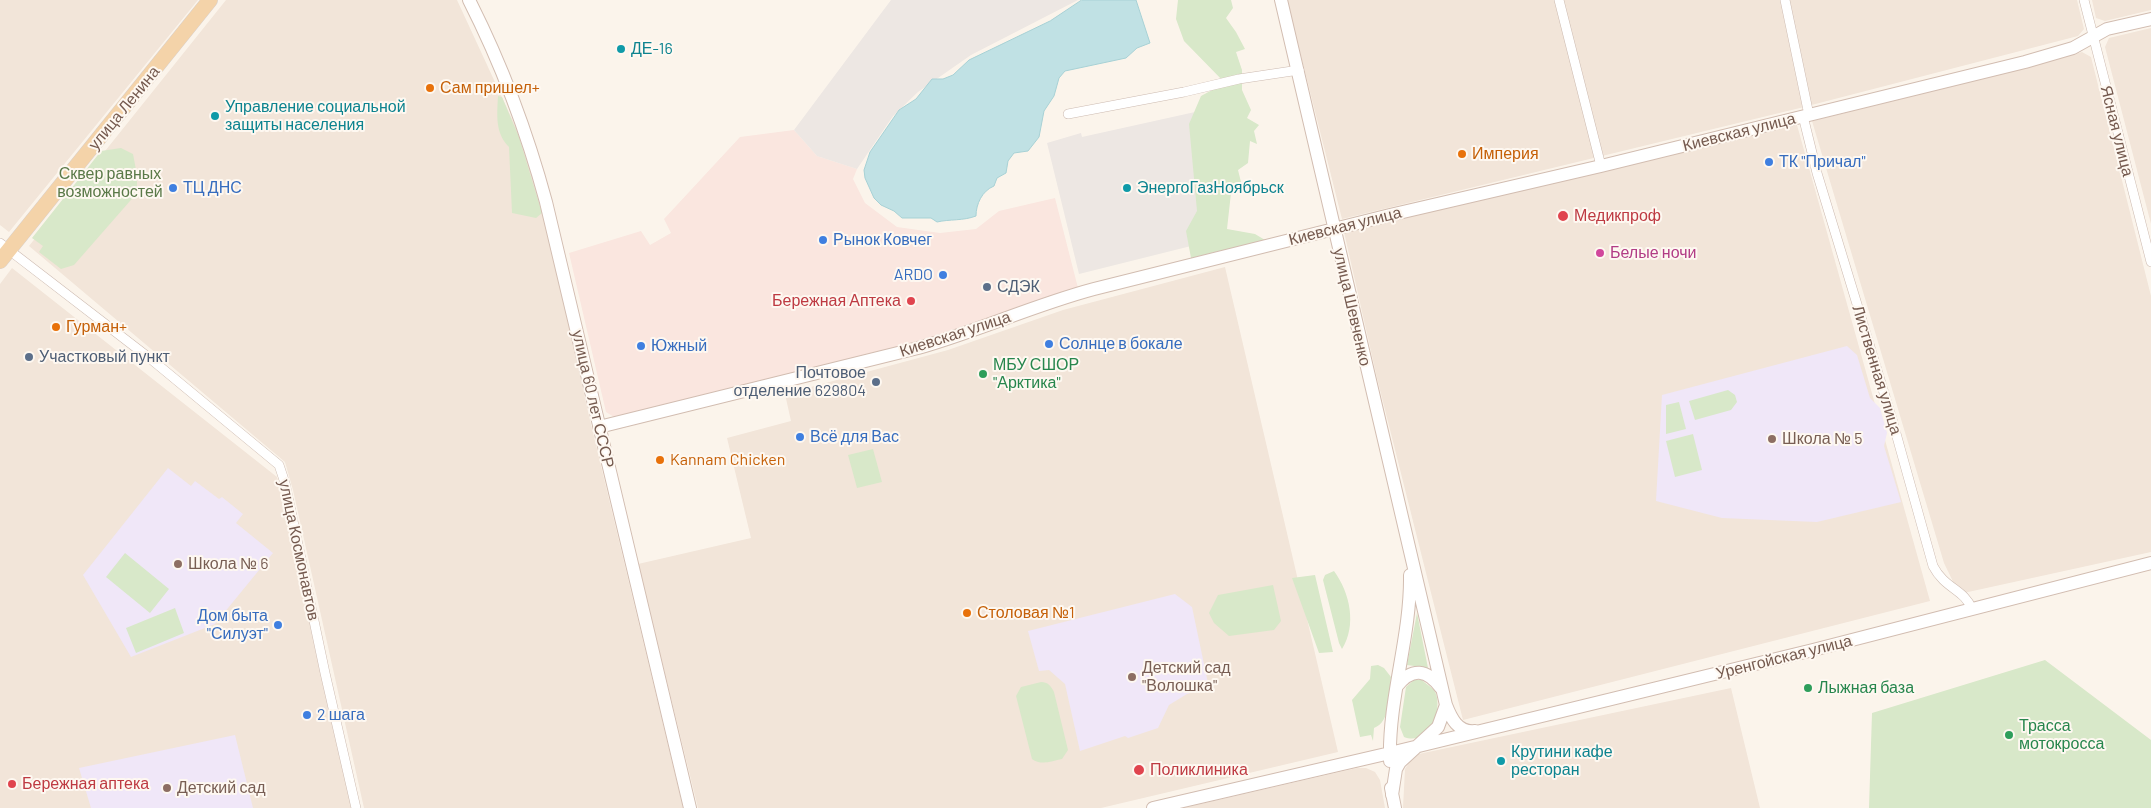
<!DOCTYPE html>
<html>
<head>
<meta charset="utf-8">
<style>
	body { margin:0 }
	canvas { display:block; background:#fbf4eb }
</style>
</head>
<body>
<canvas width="2151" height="808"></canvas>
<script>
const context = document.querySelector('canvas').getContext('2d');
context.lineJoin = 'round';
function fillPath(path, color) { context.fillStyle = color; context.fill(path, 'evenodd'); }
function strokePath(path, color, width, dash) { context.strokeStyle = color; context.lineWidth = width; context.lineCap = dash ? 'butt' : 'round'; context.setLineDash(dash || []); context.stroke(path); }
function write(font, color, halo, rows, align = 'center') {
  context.font = font + ' Barlow,sans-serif'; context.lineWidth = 4; context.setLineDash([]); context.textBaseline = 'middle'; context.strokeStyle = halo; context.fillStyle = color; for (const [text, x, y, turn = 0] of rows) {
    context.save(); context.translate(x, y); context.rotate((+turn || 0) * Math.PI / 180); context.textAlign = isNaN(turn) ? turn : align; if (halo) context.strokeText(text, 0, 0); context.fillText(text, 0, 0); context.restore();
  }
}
const residential = new Path2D(`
	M 0,0 L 198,0 L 9,232 L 0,225 Z
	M 226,0 L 457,0 L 525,147 L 544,213 L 589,416 L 683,808 L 364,808 L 293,490 L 285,462 L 29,246 Z
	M 1287,0 L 2077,0 L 2084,29 L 2078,36 L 1800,108 L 1342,219 Z
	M 2092,0 L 2151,0 L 2151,10 L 2105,21 L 2096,18 Z
	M 2151,28 L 2151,224 L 2105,47 L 2109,38 Z
	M 2082,52 L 2091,57 L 2151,296 L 2151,552 L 1959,594 L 1944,563 L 1812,121 L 1921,94 Z
	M 1797,125 L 1930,601 L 1463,720 L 1377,378 L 1344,232 Z
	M 1225,267 L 1338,752 L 1101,808 L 698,808 L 638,564 L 751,538 L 727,438 L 791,421 L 785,394 L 948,350 L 1063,310 Z
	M 12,268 L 277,477 L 352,808 L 0,808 L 0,284 Z
	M 1731,688 L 1760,808 L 1403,808 L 1405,769 L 1414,755 Z
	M 1357,768 L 1366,768 L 1375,772 L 1380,780 L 1385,808 L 1183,808 Z`);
const commercial = new Path2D(`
	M 794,130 L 817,156 L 857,169 L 853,179 L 865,203 L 897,227 L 940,233 L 976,229 L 999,211 L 1055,198 L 1078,288 L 927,339 L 614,417 L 606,412 L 569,253 L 641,231 L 650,245 L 671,233 L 664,219 L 740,137 Z`);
const industrial = new Path2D(`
	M 891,0 L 1078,0 L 971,55 L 918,92 L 893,116 L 857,169 L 817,156 L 794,130 Z
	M 1195,112 L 1223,238 L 1079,274 L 1047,143 L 1081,133 L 1082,137 Z`);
const education = new Path2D(`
	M 1847,346 L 1857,355 L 1870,398 L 1880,408 L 1887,433 L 1884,446 L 1901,502 L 1817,522 L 1722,518 L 1656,501 L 1662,395 Z
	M 168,468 L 191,486 L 195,481 L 219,499 L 222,497 L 243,514 L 236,523 L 273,553 L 215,624 L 131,657 L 83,575 Z
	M 1175,594 L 1192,607 L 1209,688 L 1187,694 L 1169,705 L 1158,728 L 1128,738 L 1125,736 L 1080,751 L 1065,684 L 1049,670 L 1039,671 L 1028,631 Z
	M 235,735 L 253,808 L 91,808 L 79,768 Z`);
const green = new Path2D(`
	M 1178,0 L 1231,0 L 1233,8 L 1226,18 L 1236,32 L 1245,49 L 1236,52 L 1242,70 L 1242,90 L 1251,110 L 1247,118 L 1259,125 L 1254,131 L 1257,144 L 1250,141 L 1248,163 L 1238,170 L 1241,182 L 1231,193 L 1227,229 L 1255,234 L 1265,240 L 1191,258 L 1186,231 L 1197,211 L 1189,124 L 1201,96 L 1225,83 L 1184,41 L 1176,19 Z
	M 498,96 L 502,97 L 519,137 L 542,213 L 536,218 L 512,213 L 509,147 C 495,133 497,115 498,96 Z
	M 121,148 L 133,154 L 137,175 L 137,193 L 74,265 L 61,269 L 39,252 L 43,246 L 32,238 L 101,151 Z
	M 1728,390 L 1735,395 L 1737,402 L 1731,410 L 1695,420 L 1689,401 Z
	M 1679,402 L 1686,429 L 1666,434 L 1666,405 Z
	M 1693,434 L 1702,470 L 1675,477 L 1666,441 Z
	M 873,449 L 882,482 L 857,488 L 848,455 Z
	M 125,553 L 169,589 L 150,613 L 106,577 Z
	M 1334,571 C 1350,593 1357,625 1342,649 L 1339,643 L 1323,580 L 1325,575 Z
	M 1315,575 L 1333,652 L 1319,653 L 1292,578 Z
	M 1273,585 L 1281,621 L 1274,630 L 1229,636 L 1214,623 L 1209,613 L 1218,595 Z
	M 175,608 L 184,633 L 136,653 L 126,628 Z
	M 1417,613 L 1428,668 L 1407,665 Z
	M 2045,660 L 2151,740 L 2151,808 L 1869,808 L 1872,713 Z
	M 1378,665 L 1384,668 L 1391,677 C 1389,693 1391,722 1374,728 L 1373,741 L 1371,735 L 1360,737 L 1352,700 L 1370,679 L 1371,666 Z
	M 1414,680 L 1422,680 C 1425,683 1431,687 1434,690 C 1445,707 1429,747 1404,737 L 1400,727 L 1406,687 Z
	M 1041,682 C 1048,682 1051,686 1054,692 L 1068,750 L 1062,759 C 1052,761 1041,766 1032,759 L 1016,696 L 1021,687 Z`);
const water = new Path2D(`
	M 1082,0 L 1136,0 L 1150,43 L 1137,48 L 1126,58 L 1065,71 L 1059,78 L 1054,96 L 1044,111 L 1039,137 L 1028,151 L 1014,153 L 1008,161 L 1006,173 L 997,178 L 994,186 C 982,191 976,204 976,216 C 963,221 950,219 937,222 L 931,218 L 902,218 L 894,211 L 881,205 L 874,198 L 865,178 L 864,170 L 870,152 L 899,110 L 916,99 L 932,79 L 943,79 L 953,75 L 969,60 L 1050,21 Z`);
const street = new Path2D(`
	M 1559,0 L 1601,166
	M 1785,0 L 1809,115
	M 2084,0 L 2151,262
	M 1068,114 L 1184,92 L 1239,79 L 1299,70
	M 1803,116 L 1817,173 L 1892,419 L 1933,566 C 1945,589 1964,589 1972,609
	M 0,243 L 152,360 L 279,465 L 285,483 L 325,673 L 356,808`);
const secondary = new Path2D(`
	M 469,0 C 502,65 527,132 546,202 L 690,808
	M 1281,0 L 1446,705 L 1438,727 L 1400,762 L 1396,769 L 1392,795
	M 599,427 L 918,348 C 978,331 1034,305 1094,289 L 1390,215 L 1601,166 L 2025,62 L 2073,48 L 2107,29 L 2151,19
	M 1397,686 C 1412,667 1427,669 1441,688
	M 1446,705 C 1451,718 1458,733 1475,731
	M 1390,761 C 1388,698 1411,637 1410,575
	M 1391,788 L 1395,808
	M 1153,808 L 1390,753 L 1813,650 L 2151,563`);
const primary = new Path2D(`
	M 0,261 L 210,0`);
const markers = [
	[621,49,5,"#0f9aa8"],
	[430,88,5,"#e8710a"],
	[215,116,5,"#0f9aa8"],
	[1462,154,5,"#e8710a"],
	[1769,162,5,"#3f7fe0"],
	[173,188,5,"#3f7fe0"],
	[1127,188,5,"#0f9aa8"],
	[1563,216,6,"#e0444e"],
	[823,240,5,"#3f7fe0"],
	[1600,253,5,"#d1479c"],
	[943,275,5,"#3f7fe0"],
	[987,287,5,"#5c6f8a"],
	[911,301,5,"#e0444e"],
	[56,327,5,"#e8710a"],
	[1049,344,5,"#3f7fe0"],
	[641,346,5,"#3f7fe0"],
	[29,357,5,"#5c6f8a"],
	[983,374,5,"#2e9e5b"],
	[876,382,5,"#5c6f8a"],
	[800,437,5,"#3f7fe0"],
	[1772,439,5,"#8d6e63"],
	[660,460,5,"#e8710a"],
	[178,564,5,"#8d6e63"],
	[967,613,5,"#e8710a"],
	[278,625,5,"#3f7fe0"],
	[1132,677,5,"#8d6e63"],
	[1808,688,5,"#2e9e5b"],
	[307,715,5,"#3f7fe0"],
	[2009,735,5,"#2e9e5b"],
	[1501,761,5,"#0f9aa8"],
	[1139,770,6,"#e0444e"],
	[12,784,5,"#e0444e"],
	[167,788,5,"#8d6e63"]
];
const cultureNames = [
	["ДЕ-16",631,49],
	["Управление социальной",225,107],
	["защиты населения",225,125],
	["ЭнергоГазНоябрьск",1137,188],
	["Крутини кафе",1511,752],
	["ресторан",1511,770]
];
const foodNames = [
	["Сам пришел+",440,88],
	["Империя",1472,154],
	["Гурман+",66,327],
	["Kannam Chicken",670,460],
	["Столовая №1",977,613]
];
const streetNames = [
	["улица Ленина",124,108,-51],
	["Ясная улица",2117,131,76],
	["Киевская улица",1739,132,-14],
	["Киевская улица",1345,226,-14],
	["улица Шевченко",1352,307,77],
	["Киевская улица",955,334,-18],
	["Лиственная улица",1877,370,73],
	["улица 60 лет СССР",593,399,77],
	["улица Космонавтов",299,550,78],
	["Уренгойская улица",1784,657,-14]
];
const shopNames = [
	["ТК \"Причал\"",1779,162],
	["ТЦ ДНС",183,188],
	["Рынок Ковчег",833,240],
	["ARDO",933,275,"right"],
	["Солнце в бокале",1059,344],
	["Южный",651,346],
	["Всё для Вас",810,437],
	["Дом быта",268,616,"right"],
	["\"Силуэт\"",268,634,"right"],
	["2 шага",317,715]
];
const parkNames = [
	["Сквер равных",110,174],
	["возможностей",110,192]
];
const healthNames = [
	["Медикпроф",1574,216],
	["Бережная Аптека",901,301,"right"],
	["Поликлиника",1150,770],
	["Бережная аптека",22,784]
];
const hotelNames = [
	["Белые ночи",1610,253]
];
const serviceNames = [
	["СДЭК",997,287],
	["Участковый пункт",39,357],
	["Почтовое",866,373,"right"],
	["отделение 629804",866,391,"right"]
];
const leisureNames = [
	["МБУ СШОР",993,365],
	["\"Арктика\"",993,383],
	["Лыжная база",1818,688],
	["Трасса",2019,726],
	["мотокросса",2019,744]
];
const educationNames = [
	["Школа № 5",1782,439],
	["Школа № 6",188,564],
	["Детский сад",1142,668],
	["\"Волошка\"",1142,686],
	["Детский сад",177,788]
];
fillPath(residential, '#f2e5d9');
fillPath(commercial, '#fae6df');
fillPath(industrial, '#ede7e3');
fillPath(education, '#f0e7f8');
fillPath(green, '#d8e8c9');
fillPath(water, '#c0e1e4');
strokePath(water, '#a7d1d5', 1);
strokePath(street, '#cdbbb1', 10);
strokePath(secondary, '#d2bdb1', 14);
strokePath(primary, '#d8d1ce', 16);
strokePath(street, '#fff', 9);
strokePath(secondary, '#fff', 12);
strokePath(primary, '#f4d3a9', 15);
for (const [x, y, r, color] of markers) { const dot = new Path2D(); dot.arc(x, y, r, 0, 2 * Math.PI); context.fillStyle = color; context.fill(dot); strokePath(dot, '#fef8f1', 2); }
write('16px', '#0d838f', '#fef8f1', cultureNames, 'left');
write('16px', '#c56008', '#fef8f1', foodNames, 'left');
write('16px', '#755a4f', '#fef8f1', streetNames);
write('16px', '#366cbe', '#fef8f1', shopNames, 'left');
write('16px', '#5a7948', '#fef8f1', parkNames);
write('16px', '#be3a42', '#fef8f1', healthNames, 'left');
write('16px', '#b23c85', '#fef8f1', hotelNames, 'left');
write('16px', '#4e5e75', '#fef8f1', serviceNames, 'left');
write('16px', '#27864d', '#fef8f1', leisureNames, 'left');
write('16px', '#785e54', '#fef8f1', educationNames, 'left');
</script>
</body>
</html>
